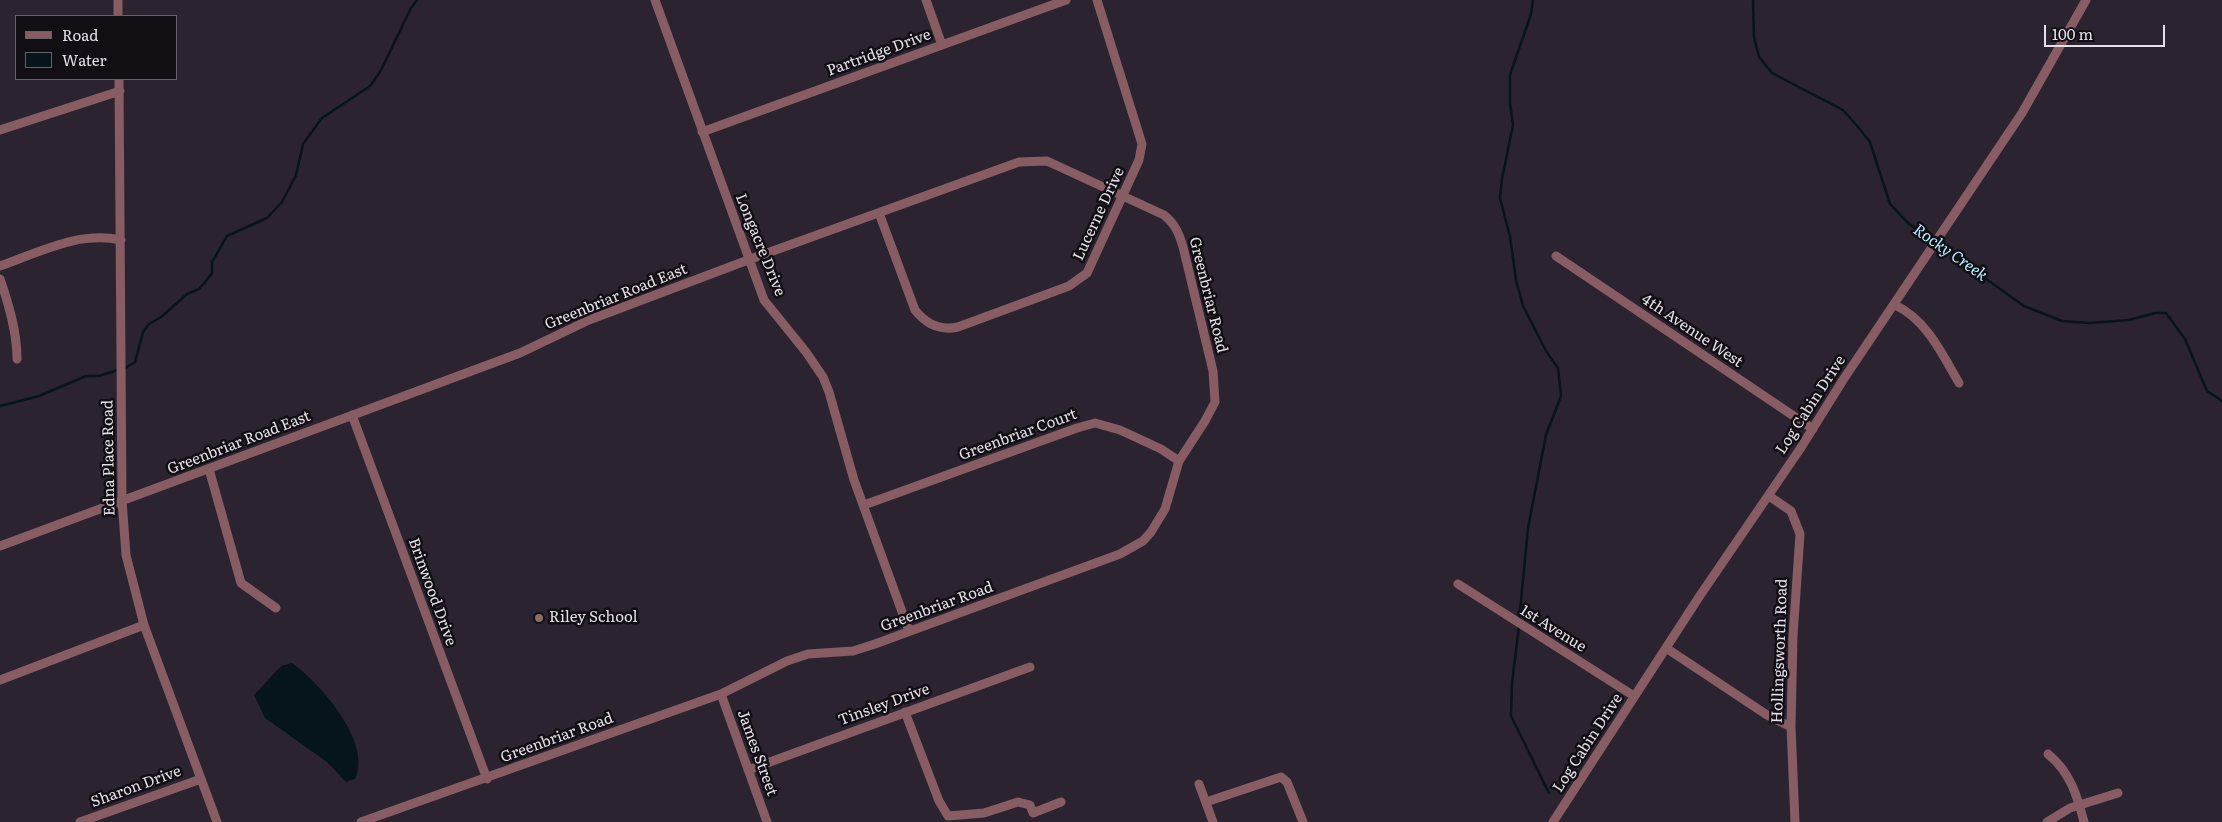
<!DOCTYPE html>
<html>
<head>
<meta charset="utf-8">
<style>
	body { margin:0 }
	#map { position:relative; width:2222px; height:822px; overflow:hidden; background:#2b2330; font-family:Literata,serif }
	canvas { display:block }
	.legend { position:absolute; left:15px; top:15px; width:162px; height:65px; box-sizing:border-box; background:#110e14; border:1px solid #666269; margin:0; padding:6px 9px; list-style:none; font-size:15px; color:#e5e0e9 }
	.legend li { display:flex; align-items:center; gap:10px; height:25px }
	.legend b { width:25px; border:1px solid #666269 }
	.scale { position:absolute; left:2044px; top:25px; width:121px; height:22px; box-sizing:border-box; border:2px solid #e5e0e9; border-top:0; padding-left:6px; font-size:15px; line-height:18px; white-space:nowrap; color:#e5e0e9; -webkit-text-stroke:4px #110e14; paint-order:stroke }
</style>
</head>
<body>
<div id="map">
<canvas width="2222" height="822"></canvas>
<ul class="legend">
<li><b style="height:6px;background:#875c63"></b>Road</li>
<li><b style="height:14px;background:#05151a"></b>Water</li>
</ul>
<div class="scale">100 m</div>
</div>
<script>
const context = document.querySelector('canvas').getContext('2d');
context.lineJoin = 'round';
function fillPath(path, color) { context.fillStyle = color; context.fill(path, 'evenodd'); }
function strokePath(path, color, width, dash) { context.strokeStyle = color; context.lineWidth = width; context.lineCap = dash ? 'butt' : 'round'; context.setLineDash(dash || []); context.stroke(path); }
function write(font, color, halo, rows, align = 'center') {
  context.font = font + ' Literata,serif'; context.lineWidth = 5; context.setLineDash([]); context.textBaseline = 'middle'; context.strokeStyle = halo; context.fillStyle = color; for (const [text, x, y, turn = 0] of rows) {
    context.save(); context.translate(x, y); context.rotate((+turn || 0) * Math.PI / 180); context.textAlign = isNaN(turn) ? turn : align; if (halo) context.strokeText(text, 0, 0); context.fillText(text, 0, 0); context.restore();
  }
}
const water = new Path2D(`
	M 292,663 C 320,683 373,743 355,779 L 346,782 L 327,762 L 265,718 L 254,695 L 281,666 Z`);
const stream = new Path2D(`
	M 1753,0 L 1754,37 L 1759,57 L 1772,73 L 1843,110 L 1858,127 L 1870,142 L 1890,204 L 1908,223 L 2024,306 L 2062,321 L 2089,323 L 2129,320 L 2155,313 L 2166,313 L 2185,339 L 2207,391 L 2222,401
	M 0,406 L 39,396 L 86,376 L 99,376 L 127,367 L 135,362 L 143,332 L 149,324 L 161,317 L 187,294 L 199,289 L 205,282 L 212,273 L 212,262 L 227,236 L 267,218 L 282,202 L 296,175 L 303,144 L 322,118 L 370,86 L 380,72 L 411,8 L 417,0
	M 1519,621 L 1528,528 L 1546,435 L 1561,396 L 1558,368 L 1546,351 L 1523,306 L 1516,280 L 1510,236 L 1500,198 L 1502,179 L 1513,125 L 1510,103 L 1510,75 L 1531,14 L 1533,0
	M 1519,626 L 1512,683 L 1511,716 L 1549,793`);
const minor = new Path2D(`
	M 118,0 L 118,16
	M 655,0 L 764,300 L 806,352 L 823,377 L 829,392 L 854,480 L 909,631
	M 926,0 L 942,45
	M 119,79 L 122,500 L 126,555 L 144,625 L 217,822
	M 0,130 L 120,91
	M 702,132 L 1066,0
	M 879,213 L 915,310 C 926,324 940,331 958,327 L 1069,286 L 1087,273 L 1139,160 L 1142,144 L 1097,0
	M 1556,256 L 1813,429
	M 0,266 C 40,252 78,231 121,240
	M 0,279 C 9,305 17,332 17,359
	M 1895,305 C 1927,320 1942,354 1959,383
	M 352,415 L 487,779
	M 209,469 L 241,583 L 276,608
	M 1769,496 L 1791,511 L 1800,534 L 1793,636 L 1791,727 L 1795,822
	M 864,505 L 1077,428 L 1095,423 L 1120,430 L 1161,449 L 1179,461
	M 0,546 L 520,353 L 589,320 L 748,260 L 1019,162 L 1047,161 L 1164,215 C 1175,224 1179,233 1183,247 L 1213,371 L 1215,402 L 1205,421 L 1179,461 L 1165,509 L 1151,532 L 1143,541 L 1120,554 L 875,644 L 853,651 L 808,654 L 787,661 L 721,694 L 361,822
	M 1458,584 L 1634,696
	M 1666,648 L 1767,715 L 1791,727
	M 0,680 L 144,625
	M 721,694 L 767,822
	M 905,712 L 939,801 L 948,816
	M 2048,754 C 2070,772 2077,795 2084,822
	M 748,770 L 1030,667
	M 1199,784 L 1213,822
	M 1206,802 L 1281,777 L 1287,782 L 1303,822
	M 948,816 L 984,813 L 1018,802 L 1030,805 L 1033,813 L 1061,802
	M 80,822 L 201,779
	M 1553,822 L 1699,597 L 1800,449 L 1843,380 L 2022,113 L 2086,0
	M 2047,822 L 2070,808 L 2118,793`);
const markers = [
	[539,618,5,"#8d6e63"]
];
const streetNames = [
	["Partridge Drive",879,53,-20],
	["Lucerne Drive",1099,214,-65],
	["Longacre Drive",760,245,68],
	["Greenbriar Road",1208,295,76],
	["Greenbriar Road East",616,297,-22],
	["4th Avenue West",1692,331,34],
	["Log Cabin Drive",1811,405,-57],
	["Greenbriar Court",1018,435,-20],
	["Greenbriar Road East",239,443,-21],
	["Edna Place Road",109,458,-91],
	["Brinwood Drive",432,592,70],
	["Greenbriar Road",937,607,-20],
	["1st Avenue",1553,629,32],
	["Hollingsworth Road",1780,651,-88],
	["Tinsley Drive",884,705,-20],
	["Greenbriar Road",557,738,-20],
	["Log Cabin Drive",1588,743,-57],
	["James Street",757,753,70],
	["Sharon Drive",136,787,-20]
];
const poiNames = [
	["Riley School",549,618]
];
const waterNames = [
	["Rocky Creek",1950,253,35]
];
fillPath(water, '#05151a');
strokePath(stream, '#05151a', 2.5);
strokePath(minor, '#875c63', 9);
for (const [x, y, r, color] of markers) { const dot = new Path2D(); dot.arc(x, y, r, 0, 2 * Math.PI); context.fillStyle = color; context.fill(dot); strokePath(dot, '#110e14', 2); }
write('15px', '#e5e0e9', '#110e14', streetNames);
write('15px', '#e5e0e9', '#110e14', poiNames, 'left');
write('italic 16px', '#b2eafd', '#110e14', waterNames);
</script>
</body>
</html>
